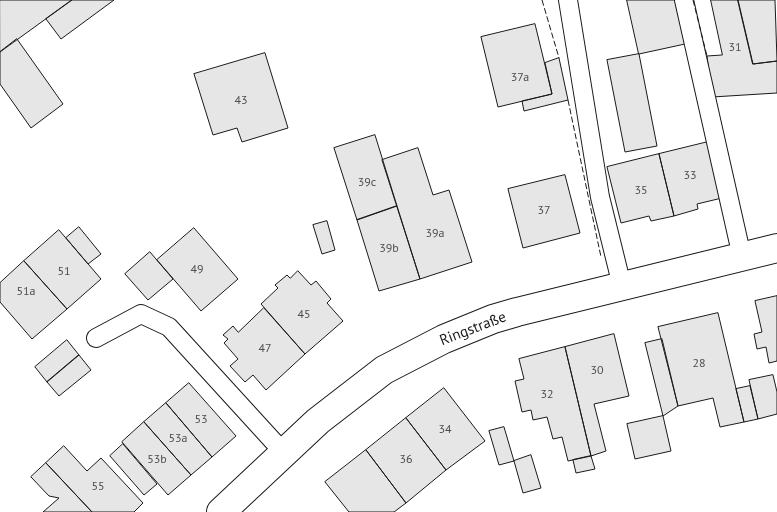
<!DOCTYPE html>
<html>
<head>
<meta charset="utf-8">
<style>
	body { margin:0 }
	canvas { display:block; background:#fff }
</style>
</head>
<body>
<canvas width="777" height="512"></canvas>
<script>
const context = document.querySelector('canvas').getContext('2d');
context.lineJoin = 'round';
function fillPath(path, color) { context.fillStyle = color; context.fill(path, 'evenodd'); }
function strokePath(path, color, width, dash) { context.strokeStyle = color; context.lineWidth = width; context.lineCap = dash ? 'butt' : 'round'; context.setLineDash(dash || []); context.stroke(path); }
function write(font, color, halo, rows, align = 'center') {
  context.font = font + ' "PT Sans",sans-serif'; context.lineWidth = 4; context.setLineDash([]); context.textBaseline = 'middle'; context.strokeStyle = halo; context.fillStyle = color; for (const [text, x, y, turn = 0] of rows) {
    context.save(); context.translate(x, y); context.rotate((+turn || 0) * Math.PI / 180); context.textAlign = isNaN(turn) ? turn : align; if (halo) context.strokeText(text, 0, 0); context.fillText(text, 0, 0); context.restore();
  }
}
const building = new Path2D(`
	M 0,0 L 72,0 L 0,52 Z
	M 72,0 L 114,0 L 61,39 L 46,19 Z
	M 627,0 L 676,0 L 685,44 L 639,54 Z
	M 711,0 L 738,0 L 753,64 L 777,61 L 777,93 L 712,97 L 707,56 L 722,55 Z
	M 738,0 L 775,0 L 777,61 L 753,64 Z
	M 535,24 L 552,94 L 498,107 L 481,37 Z
	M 17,39 L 63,104 L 31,128 L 0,84 L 0,52 Z
	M 265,53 L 288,128 L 242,142 L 237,128 L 213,135 L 194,74 Z
	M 639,54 L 657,146 L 625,152 L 607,60 Z
	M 559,58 L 568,100 L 524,111 L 522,101 L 552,94 L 545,63 Z
	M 375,135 L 397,206 L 357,220 L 334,148 Z
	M 708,142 L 722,198 L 697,204 L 698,209 L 674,216 L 659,154 Z
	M 418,148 L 433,195 L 449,190 L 472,262 L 420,279 L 382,160 Z
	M 659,154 L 674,216 L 651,221 L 649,216 L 621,223 L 607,167 Z
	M 565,175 L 580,233 L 523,248 L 508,189 Z
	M 397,206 L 420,279 L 379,291 L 357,220 Z
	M 327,221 L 335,250 L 322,254 L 313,225 Z
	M 79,227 L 101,254 L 88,264 L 66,238 Z
	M 194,228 L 238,279 L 201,311 L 157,260 Z
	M 59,230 L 101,279 L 67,309 L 24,261 Z
	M 150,252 L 173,279 L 148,300 L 125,274 Z
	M 24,261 L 67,309 L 32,339 L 0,302 L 0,283 Z
	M 298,271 L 311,285 L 316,281 L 331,299 L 327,303 L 343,321 L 305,354 L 261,304 L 278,288 L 275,285 L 287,275 L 290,278 Z
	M 777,296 L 777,361 L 769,363 L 766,347 L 757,349 L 754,334 L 762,332 L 755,301 Z
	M 264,308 L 305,354 L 266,390 L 253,375 L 245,382 L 230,366 L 238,359 L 224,343 L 228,339 L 223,335 L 233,326 L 238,332 Z
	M 718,313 L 744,422 L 720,427 L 713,398 L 678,406 L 658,327 Z
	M 614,334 L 629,396 L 594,404 L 606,451 L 591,456 L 565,347 Z
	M 662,339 L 678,406 L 663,416 L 645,343 Z
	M 67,340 L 79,355 L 47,382 L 35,367 Z
	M 565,347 L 591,456 L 568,461 L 562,437 L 553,439 L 547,417 L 533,420 L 531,410 L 522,412 L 515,381 L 524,379 L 519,359 Z
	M 79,355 L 91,370 L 59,396 L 47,382 Z
	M 773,375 L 777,392 L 777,414 L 758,419 L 749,380 Z
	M 189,383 L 236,436 L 212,457 L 166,403 Z
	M 750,386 L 758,419 L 744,422 L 736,389 Z
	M 444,388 L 485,441 L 446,470 L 406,418 Z
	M 166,403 L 212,457 L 191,475 L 144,422 Z
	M 663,416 L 671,451 L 635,459 L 627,424 Z
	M 406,418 L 446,470 L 406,503 L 366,450 Z
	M 144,422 L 191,475 L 168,495 L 122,442 Z
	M 504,427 L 514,461 L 499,465 L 489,431 Z
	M 123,444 L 157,484 L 144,495 L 110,456 Z
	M 64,446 L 87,471 L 101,458 L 143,503 L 134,512 L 92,512 L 46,463 Z
	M 366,450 L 406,503 L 394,512 L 349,512 L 325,482 Z
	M 531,455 L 541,488 L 523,493 L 514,461 Z
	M 591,456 L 595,469 L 576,473 L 573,460 Z
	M 46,463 L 92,512 L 43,512 L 59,498 L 49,496 L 31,477 Z`);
const lane = new Path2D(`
	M 568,0 L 600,197 L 622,286
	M 684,0 L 742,257
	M 96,338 L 141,314 L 169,327 L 284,453`);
const street = new Path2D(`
	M 221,512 L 318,421 L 384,370 L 444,339 L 493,319 L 517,312 L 777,248`);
const fence = new Path2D(`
	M 542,0 L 559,58
	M 693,0 L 707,56
	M 568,100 L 601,257`);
const numberNames = [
	["31",735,48],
	["37a",520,78],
	["43",241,101],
	["33",690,176],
	["39c",367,183],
	["35",641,191],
	["37",544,211],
	["39a",435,234],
	["39b",389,249],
	["49",197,270],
	["51",64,272],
	["51a",26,292],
	["45",304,315],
	["47",265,349],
	["28",699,364],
	["30",597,371],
	["32",547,395],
	["53",201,420],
	["34",445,430],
	["53a",178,439],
	["53b",157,460],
	["36",406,460],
	["55",98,487]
];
const streetNames = [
	["Ringstraße",473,329,-21]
];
fillPath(building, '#e6e6e6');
strokePath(building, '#1a1a1a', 1);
strokePath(lane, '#1a1a1a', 20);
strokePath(street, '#1a1a1a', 30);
strokePath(lane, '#fff', 18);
strokePath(street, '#fff', 28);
strokePath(fence, '#1a1a1a', 1, [6, 2.5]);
write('12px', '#4d4d4d', null, numberNames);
write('15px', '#1a1a1a', '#fff', streetNames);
</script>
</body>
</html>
